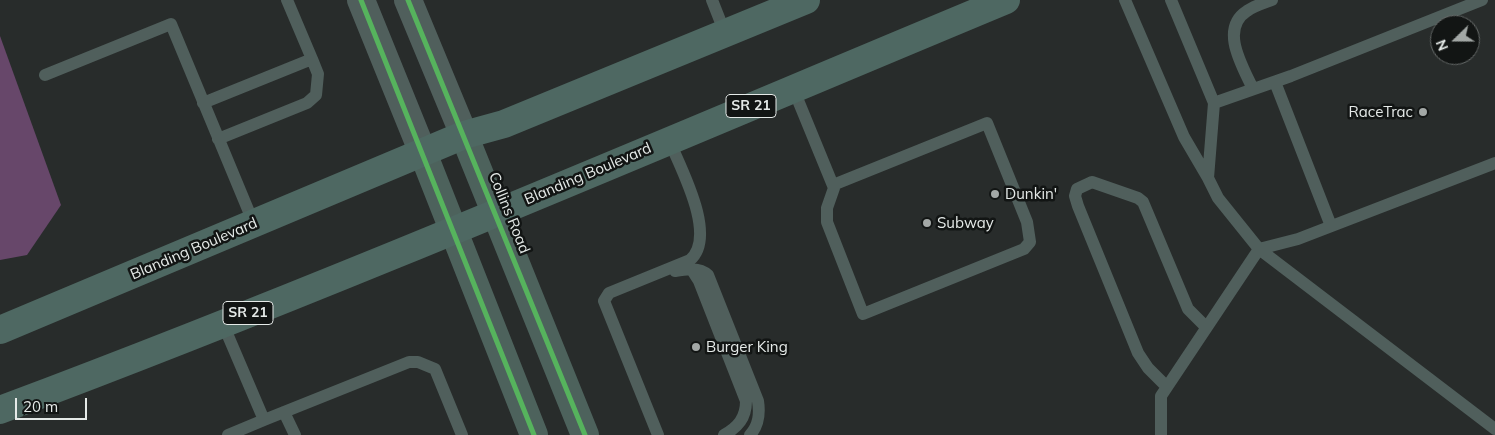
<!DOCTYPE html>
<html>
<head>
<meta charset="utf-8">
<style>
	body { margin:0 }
	#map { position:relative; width:1495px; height:435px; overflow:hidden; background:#282c2b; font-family:Mulish,sans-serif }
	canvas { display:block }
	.north { position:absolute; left:1430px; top:15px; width:50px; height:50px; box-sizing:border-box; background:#121514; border:1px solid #666a69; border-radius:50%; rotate:248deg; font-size:14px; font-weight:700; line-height:20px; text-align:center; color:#e5eae8 }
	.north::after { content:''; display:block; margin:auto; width:18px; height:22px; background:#a3a8a6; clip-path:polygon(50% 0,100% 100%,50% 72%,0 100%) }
	.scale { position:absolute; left:15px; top:398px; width:72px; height:22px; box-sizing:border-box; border:2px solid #e5eae8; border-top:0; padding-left:6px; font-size:15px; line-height:18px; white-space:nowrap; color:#e5eae8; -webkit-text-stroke:4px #121514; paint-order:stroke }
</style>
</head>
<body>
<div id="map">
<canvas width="1495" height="435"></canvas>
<div class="north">N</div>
<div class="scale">20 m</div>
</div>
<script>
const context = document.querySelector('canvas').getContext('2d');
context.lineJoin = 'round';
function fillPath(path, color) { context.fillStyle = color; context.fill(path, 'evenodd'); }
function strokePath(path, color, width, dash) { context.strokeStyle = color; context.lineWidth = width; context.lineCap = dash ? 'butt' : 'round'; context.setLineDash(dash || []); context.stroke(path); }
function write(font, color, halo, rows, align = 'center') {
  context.font = font + ' Mulish,sans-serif'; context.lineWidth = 5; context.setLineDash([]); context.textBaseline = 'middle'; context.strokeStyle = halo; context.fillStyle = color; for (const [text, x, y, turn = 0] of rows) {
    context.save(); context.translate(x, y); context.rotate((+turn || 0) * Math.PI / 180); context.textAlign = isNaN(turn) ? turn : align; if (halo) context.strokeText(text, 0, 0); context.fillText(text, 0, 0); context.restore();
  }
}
const forest = new Path2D(`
	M 0,36 L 61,205 L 27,255 L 0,260 Z`);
const service = new Path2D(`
	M 287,0 L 312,59
	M 712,0 L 725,33
	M 1125,0 L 1184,137 L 1208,178 L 1214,103 L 1171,0
	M 45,75 L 171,24 L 254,224
	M 1275,82 L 1331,226
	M 793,88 L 834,188 L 827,208 L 827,222 L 863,314 L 1024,249 L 1030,242 L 1027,222 L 987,123 L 833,185
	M 1253,89 C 1243,67 1219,29 1247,11 C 1254,6 1264,3 1272,0
	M 203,103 L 312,59 L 318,74 L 316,95 L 307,103 L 218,139
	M 1214,103 L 1291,76 L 1482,0
	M 1208,178 L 1218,198 L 1259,249 L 1495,429
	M 692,270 L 699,281 L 746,401 C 746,418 738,427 724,435
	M 675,271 C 686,269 699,267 708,275 L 758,401 C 760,414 759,425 750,435
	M 223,324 L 264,420 L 228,435
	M 1167,387 L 1148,368 L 1138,353 L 1078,206 L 1075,196 L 1077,189 L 1092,182 L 1138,198 L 1143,202 L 1188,309 L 1206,327
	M 284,412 L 295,435
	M 264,420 L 409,362 L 418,362 L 435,369 L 462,435
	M 658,435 L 604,301 L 609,293 L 690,260 C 718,236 680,167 669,140
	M 1161,435 L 1161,396 L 1259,249 L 1298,239 L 1495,163`);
const tertiary = new Path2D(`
	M 361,0 L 423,153
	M 408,0 L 464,135`);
const secondary = new Path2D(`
	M 464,135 L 585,435
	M 423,153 L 534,435`);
const primary = new Path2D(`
	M 0,330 L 464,135 L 504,124 L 806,0
	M 0,410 C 339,283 672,139 1006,0`);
const cycleway = new Path2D(`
	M 361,0 L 534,435
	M 408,0 L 585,435`);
const markers = [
	[1423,112,5,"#a3a8a6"],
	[995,194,5,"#a3a8a6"],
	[927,223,5,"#a3a8a6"],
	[696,347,5,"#a3a8a6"]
];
const shields = [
	[751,106,50],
	[248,313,50]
];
const shieldNames = [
	["SR 21",751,106],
	["SR 21",248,313]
];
const poiNames = [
	["RaceTrac",1413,112,"right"],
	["Dunkin'",1005,194],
	["Subway",937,223],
	["Burger King",706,347]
];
const streetNames = [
	["Blanding Boulevard",588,174,-23],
	["Collins Road",509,213,68],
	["Blanding Boulevard",194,249,-23]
];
fillPath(forest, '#67476a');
strokePath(service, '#505f5c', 12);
strokePath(tertiary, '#505f5c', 28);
strokePath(secondary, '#4d625c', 28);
strokePath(primary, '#4e6862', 28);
strokePath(cycleway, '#56b35d', 5);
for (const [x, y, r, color] of markers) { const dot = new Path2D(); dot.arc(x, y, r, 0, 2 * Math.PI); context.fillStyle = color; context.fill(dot); strokePath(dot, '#121514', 2); }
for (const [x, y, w] of shields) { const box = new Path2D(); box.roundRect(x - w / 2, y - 11.5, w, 23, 4); context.fillStyle = '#121514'; context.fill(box); strokePath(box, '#e5eae8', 1); }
write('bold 14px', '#e5eae8', null, shieldNames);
write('15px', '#e5eae8', '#121514', poiNames, 'left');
write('15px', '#e5eae8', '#121514', streetNames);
</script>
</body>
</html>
